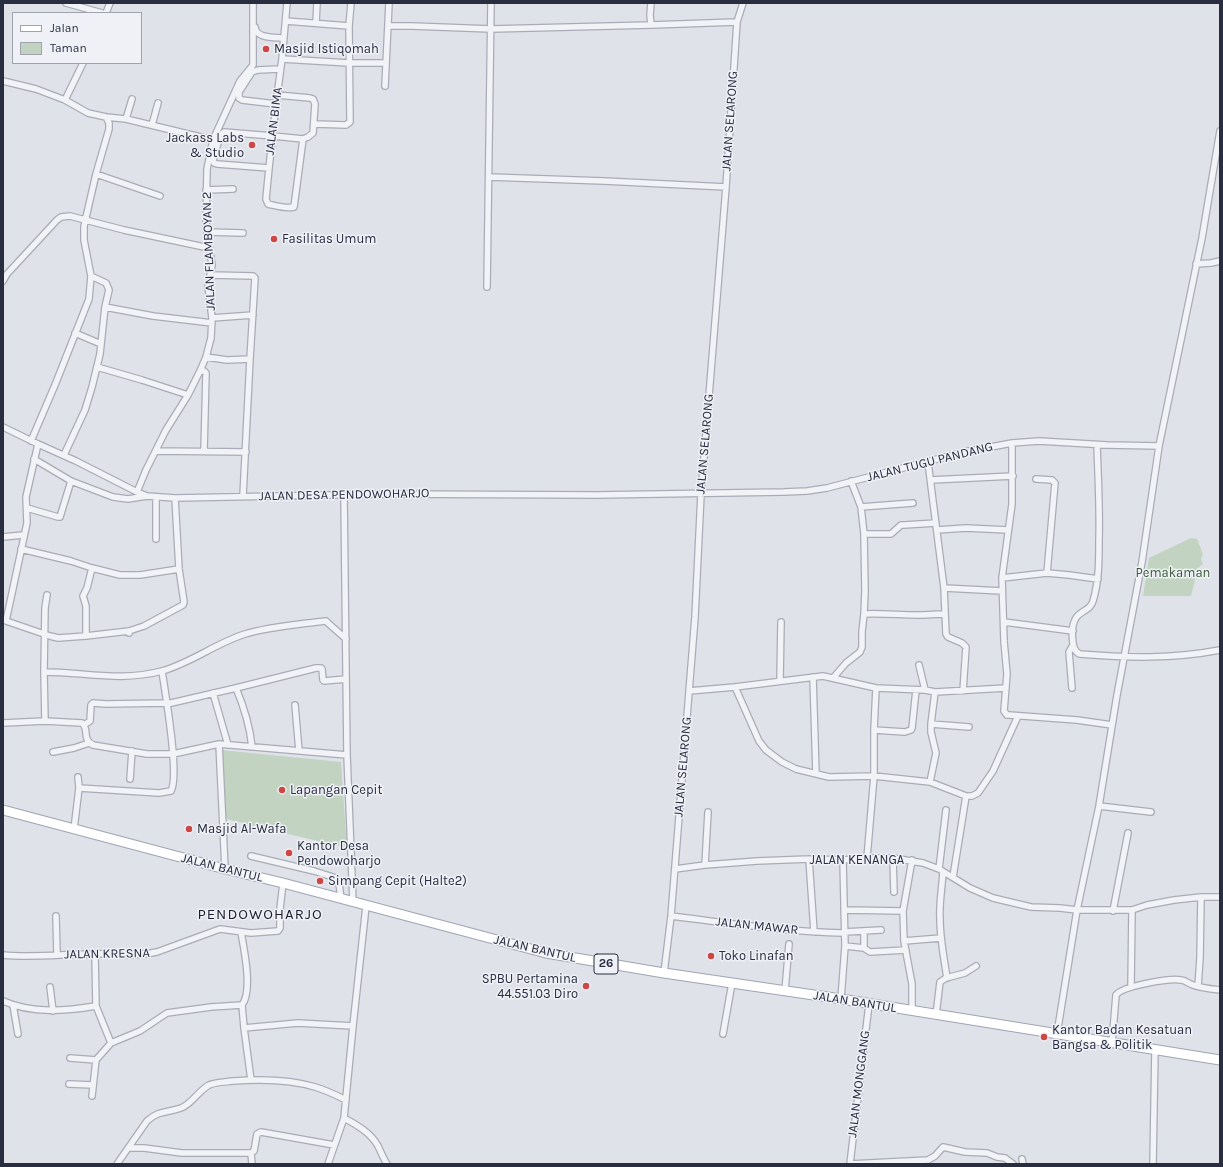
<!DOCTYPE html>
<html>
<head>
<meta charset="utf-8">
<style>
	body { margin:0 }
	#map { position:relative; width:1223px; height:1167px; overflow:hidden; background:#e0e2e9; font-family:Karla,sans-serif }
	canvas { display:block }
	.frame { position:absolute; inset:0; border:4px solid #282d40; pointer-events:none }
	.legend { position:absolute; left:12px; top:12px; width:130px; height:52px; box-sizing:border-box; background:#eff1f6; border:1px solid #9fa3ad; margin:0; padding:5px 7px; list-style:none; font-size:12px; color:#282d40 }
	.legend li { display:flex; align-items:center; gap:8px; height:20px }
	.legend b { width:20px; border:1px solid #9fa3ad }
</style>
</head>
<body>
<div id="map">
<canvas width="1223" height="1167"></canvas>
<div class="frame"></div>
<ul class="legend">
<li><b style="height:5px;background:#fff"></b>Jalan</li>
<li><b style="height:11px;background:#c2d3c1"></b>Taman</li>
</ul>
</div>
<script>
const context = document.querySelector('canvas').getContext('2d');
context.lineJoin = 'round';
function fillPath(path, color) { context.fillStyle = color; context.fill(path, 'evenodd'); }
function strokePath(path, color, width, dash) { context.strokeStyle = color; context.lineWidth = width; context.lineCap = dash ? 'butt' : 'round'; context.setLineDash(dash || []); context.stroke(path); }
function write(font, color, halo, rows, align = 'center') {
  context.font = font + ' Karla,sans-serif'; context.lineWidth = 3; context.setLineDash([]); context.textBaseline = 'middle'; context.strokeStyle = halo; context.fillStyle = color; for (const [text, x, y, turn = 0] of rows) {
    context.save(); context.translate(x, y); context.rotate((+turn || 0) * Math.PI / 180); context.textAlign = isNaN(turn) ? turn : align; if (halo) context.strokeText(text, 0, 0); context.fillText(text, 0, 0); context.restore();
  }
}
const green = new Path2D(`
	M 1191,538 L 1197,539 L 1203,554 L 1201,559 L 1203,564 L 1198,568 L 1191,596 L 1143,596 L 1149,558 Z
	M 221,750 L 341,762 L 347,848 L 222,818 Z`);
const minor = new Path2D(`
	M 66,3 L 102,13
	M 287,3 L 282,59 L 276,104 L 269,168 L 266,199 L 268,204 C 277,206 286,209 294,207 L 303,139
	M 651,3 L 650,15 L 651,25 L 737,22 L 726,187 L 701,494 L 695,617 L 671,916 L 664,973
	M 106,13 L 110,3
	M 286,21 L 349,26
	M 737,22 L 743,3
	M 316,23 L 317,3
	M 388,26 L 412,26 L 491,29 L 651,25
	M 255,27 C 256,39 275,37 284,38
	M 282,59 L 349,63 L 386,63
	M 83,63 L 65,100 L 88,113 L 106,117 L 126,119 L 213,140
	M 3,81 L 36,89 L 65,100
	M 385,86 L 389,3
	M 276,104 L 242,100 L 239,98 L 239,92 L 252,72 L 258,70 L 280,69
	M 126,119 L 132,99
	M 315,124 L 346,125 L 350,122 L 349,26 L 351,3
	M 152,125 L 158,103
	M 269,168 L 217,164 L 214,163 L 213,160 L 220,136 L 224,132 L 273,136 L 303,139 L 308,137 L 313,133 L 315,104 L 313,99 L 310,98 L 277,95
	M 96,174 L 160,196
	M 489,177 L 604,181 L 726,187
	M 206,190 L 233,189
	M 207,232 L 243,233
	M 1196,264 L 1211,263 L 1220,261
	M 210,275 L 253,276 L 255,278 L 250,359
	M 3,281 L 7,274 L 57,220 L 61,217 L 70,216 L 124,230 L 209,248
	M 487,287 L 491,3
	M 105,307 L 153,316 L 212,323
	M 212,318 L 253,315
	M 75,333 L 101,344
	M 206,357 L 227,360 L 250,359 L 243,496
	M 97,367 L 142,380 L 188,395
	M 200,371 L 204,371 L 206,373 L 204,451
	M 3,427 L 38,444 L 76,461 L 137,492 L 147,496 L 175,498 L 383,494 L 597,495 L 784,492 L 807,491 L 827,488 L 964,452 L 1012,443 L 1039,441 L 1107,445 L 1159,446
	M 31,441 L 55,385 L 89,299 L 91,276 L 84,240 L 84,226 L 96,174 L 109,129 L 109,123 L 106,117
	M 1012,443 L 1012,504 L 1002,578 L 1004,641 L 1007,674 L 1004,711 L 1007,715 L 1009,715 L 1077,720 L 1112,725
	M 38,444 L 26,497 L 27,523 L 6,621 L 50,636 L 58,638 L 86,636 L 129,631
	M 1097,445 C 1098,476 1100,508 1099,540 C 1099,561 1099,581 1093,601 C 1091,610 1080,611 1076,618 C 1071,625 1070,651 1080,654 C 1129,658 1172,659 1220,650
	M 156,451 L 246,452
	M 64,455 L 85,410 L 92,387 L 100,354 L 105,307 L 109,290 L 106,283 L 91,276
	M 34,459 L 71,481 L 113,497 L 128,499 L 147,496
	M 928,462 L 944,588 L 946,634 L 948,637 L 962,643 L 966,647 L 963,691
	M 1036,479 L 1052,480 L 1055,483 L 1047,573
	M 931,480 L 1013,476
	M 137,492 L 146,470 L 166,430 L 188,395 L 200,371 L 206,357 L 211,338 L 212,318 L 208,286 L 212,265 L 206,226 L 207,169 L 213,140 L 240,81 L 253,65 L 253,3
	M 344,495 L 347,755 L 353,902
	M 156,497 L 156,539
	M 861,507 L 913,503
	M 27,508 L 58,517 L 60,517 L 71,481
	M 937,530 L 966,528 L 1008,530
	M 864,534 L 891,534 L 901,525 L 904,525 L 936,523
	M 3,537 L 23,535
	M 21,549 L 71,561 L 92,568 L 120,575 L 140,575 L 179,569
	M 1002,578 L 1047,573 L 1069,575 L 1098,579
	M 944,588 L 1002,591
	M 864,614 C 882,613 900,615 917,615 C 927,615 936,614 945,614
	M 1004,622 L 1073,631
	M 129,633 L 129,631 L 144,626 L 183,605 L 184,602 L 179,569 L 175,498
	M 86,636 L 86,606 L 83,596 L 87,588 L 92,568
	M 919,665 L 925,690
	M 44,672 C 85,672 120,682 162,671 C 191,663 216,643 245,634 C 268,627 293,625 317,622 L 326,621 L 328,623 L 346,639
	M 813,677 L 816,774
	M 833,678 L 846,663 L 860,652 L 862,647 L 862,632 L 864,614 L 865,591 L 864,534 L 861,507 L 851,481
	M 780,681 L 781,622
	M 735,687 L 759,741 L 766,750 L 782,762 L 796,769 L 829,777 L 874,776 L 930,782 L 966,796 L 972,796 L 978,793 L 993,771 L 1018,716
	M 236,688 L 316,668 L 321,668 L 322,669 L 323,680 L 324,681 L 346,679
	M 1072,688 L 1069,652 L 1073,645
	M 689,691 L 735,687 L 823,676 L 876,688 L 925,690 L 935,692 L 1006,688
	M 213,693 L 228,745
	M 167,704 L 236,688 C 244,707 250,727 252,747
	M 295,705 L 299,751
	M 45,721 L 44,672 L 45,608 L 47,595
	M 3,723 L 45,721 L 82,723 C 90,730 81,738 93,745 L 147,754 L 173,754 L 219,744 L 347,755
	M 931,724 L 969,727
	M 84,725 L 90,721 L 91,705 L 93,703 L 106,704 L 167,703
	M 874,730 L 905,732 L 911,730 L 912,728 L 916,690
	M 219,744 L 225,869
	M 53,752 L 74,748 L 89,743
	M 130,779 L 132,751
	M 930,782 L 936,753 L 931,732 L 931,724 L 935,692
	M 79,788 L 159,793 L 171,791 C 180,775 165,692 162,671
	M 1099,806 L 1151,812
	M 74,829 L 79,788 L 78,777
	M 251,856 L 314,871 L 336,878 L 339,883 L 341,899
	M 867,858 L 874,776 L 874,730 L 876,688
	M 893,858 L 894,892
	M 809,859 L 814,932
	M 912,860 L 903,911 L 904,941 L 912,984 L 912,1011
	M 705,865 L 708,812
	M 675,869 L 705,865 L 757,861 L 809,859 L 843,860 L 867,858 L 893,858 L 923,863 L 939,869 L 970,888 L 993,898 L 1031,907 L 1060,908 L 1077,910 L 1132,910 L 1147,905 L 1174,900 L 1201,897 L 1220,897
	M 939,869 L 946,810
	M 943,872 C 942,888 939,904 940,919 C 940,939 944,958 947,978
	M 953,877 L 966,796
	M 844,910 L 903,911
	M 1113,911 L 1128,833
	M 56,916 L 57,955
	M 671,916 C 728,923 786,932 844,933
	M 864,931 L 864,948
	M 241,932 C 244,949 253,991 242,1005
	M 844,932 L 881,930
	M 904,941 L 941,938
	M 845,946 L 864,948 L 870,952 L 906,950
	M 95,954 L 96,1006 L 111,1043
	M 3,955 C 33,958 63,954 92,954 C 114,953 136,957 157,952 L 220,929 L 251,933 L 278,931 L 280,928 L 280,909 L 283,883
	M 1198,986 L 1200,958 L 1201,897
	M 50,987 L 53,1011
	M 1131,987 L 1132,910
	M 785,991 L 789,944
	M 841,999 L 845,946 L 843,860
	M 3,1001 C 33,1014 65,1011 96,1006
	M 13,1005 L 18,1034
	M 242,1005 L 244,1028 L 251,1080
	M 936,1015 L 940,982 L 946,978 L 965,973 L 976,966
	M 244,1028 L 298,1023 L 353,1026
	M 723,1034 L 732,983
	M 1057,1034 L 1077,910 L 1099,806 L 1117,695 L 1142,562 L 1159,446 L 1202,238 L 1220,131
	M 1112,1043 L 1116,995 C 1122,986 1170,978 1181,980 C 1185,980 1189,984 1193,985 C 1201,988 1211,989 1220,990
	M 70,1058 L 96,1060
	M 69,1084 L 93,1085
	M 92,1096 L 96,1060 L 111,1043 L 140,1031 L 167,1013 L 211,1007 L 242,1005
	M 344,1118 C 357,1125 371,1133 378,1146 C 381,1152 383,1158 387,1164
	M 129,1148 L 144,1148 L 182,1153 L 251,1153 L 254,1151 L 257,1134 L 261,1132 L 334,1145
	M 251,1153 L 252,1164
	M 1022,1159 L 1023,1164
	M 117,1164 L 147,1121 C 159,1110 167,1113 181,1108 C 192,1104 198,1091 209,1085 C 216,1082 225,1082 233,1081 C 260,1079 289,1079 315,1087 C 326,1090 336,1095 346,1100
	M 328,1164 L 344,1118 L 353,1026 L 366,906
	M 850,1164 L 928,1160 L 935,1156 L 943,1147 L 965,1152 L 987,1153 L 997,1157 L 1005,1158 L 1013,1164
	M 850,1164 L 869,1004
	M 1153,1164 L 1155,1049`);
const primary = new Path2D(`
	M 3,810 L 225,869 L 283,883 L 546,953 L 664,973 L 841,999 L 1220,1060`);
const markers = [
	[266,49,4,"#cd4845"],
	[252,145,4,"#cd4845"],
	[274,239,4,"#cd4845"],
	[282,790,4,"#cd4845"],
	[189,829,4,"#cd4845"],
	[289,853,4,"#cd4845"],
	[320,881,4,"#cd4845"],
	[711,956,4,"#cd4845"],
	[586,986,4,"#cd4845"],
	[1044,1037,4,"#cd4845"]
];
const shields = [
	[606,964,24]
];
const shieldNames = [
	["26",606,964]
];
const poiNames = [
	["Masjid Istiqomah",274,49],
	["Jackass Labs",244,138,"right"],
	["& Studio",244,153,"right"],
	["Fasilitas Umum",282,239],
	["Lapangan Cepit",290,790],
	["Masjid Al-Wafa",197,829],
	["Kantor Desa",297,846],
	["Pendowoharjo",297,861],
	["Simpang Cepit (Halte2)",328,881],
	["Toko Linafan",719,956],
	["SPBU Pertamina",578,979,"right"],
	["44.551.03 Diro",578,994,"right"],
	["Kantor Badan Kesatuan",1052,1030],
	["Bangsa & Politik",1052,1045]
];
const streetNames = [
	["JALAN BIMA",274,121,-83],
	["JALAN SELARONG",730,121,-86],
	["JALAN FLAMBOYAN 2",209,251,-92],
	["JALAN SELARONG",705,444,-85],
	["JALAN TUGU PANDANG",930,462,-14],
	["JALAN DESA PENDOWOHARJO",344,495,-1],
	["JALAN SELARONG",683,767,-85],
	["JALAN KENANGA",857,860],
	["JALAN BANTUL",222,868,14],
	["JALAN MAWAR",757,926,6],
	["JALAN BANTUL",535,949,13],
	["JALAN KRESNA",107,954,-1],
	["JALAN BANTUL",855,1002,9],
	["JALAN MONGGANG",859,1084,-83]
];
const parkNames = [
	["Pemakaman",1173,573]
];
const quarterNames = [
	["PENDOWOHARJO",260,915]
];
fillPath(green, '#c2d3c1');
strokePath(minor, '#a9acb6', 8);
strokePath(primary, '#9fa4b4', 11);
strokePath(minor, '#f2f3f7', 5.5);
strokePath(primary, '#fff', 9);
for (const [x, y, r, color] of markers) { const dot = new Path2D(); dot.arc(x, y, r, 0, 2 * Math.PI); context.fillStyle = color; context.fill(dot); strokePath(dot, '#eff1f6', 1.5); }
for (const [x, y, w] of shields) { const box = new Path2D(); box.roundRect(x - w / 2, y - 10, w, 20, 3); context.fillStyle = '#eff1f6'; context.fill(box); strokePath(box, '#282d40', 1); }
write('bold 12px', '#282d40', null, shieldNames);
write('13px', '#282d40', '#eff1f6', poiNames, 'left');
write('13px', '#282d40', '#eff1f6', streetNames);
write('13px', '#365b36', '#eff1f6', parkNames);
context.letterSpacing = '1px';
write('15px', '#1b1e31', '#eff1f6', quarterNames);
context.letterSpacing = '0px';
</script>
</body>
</html>
